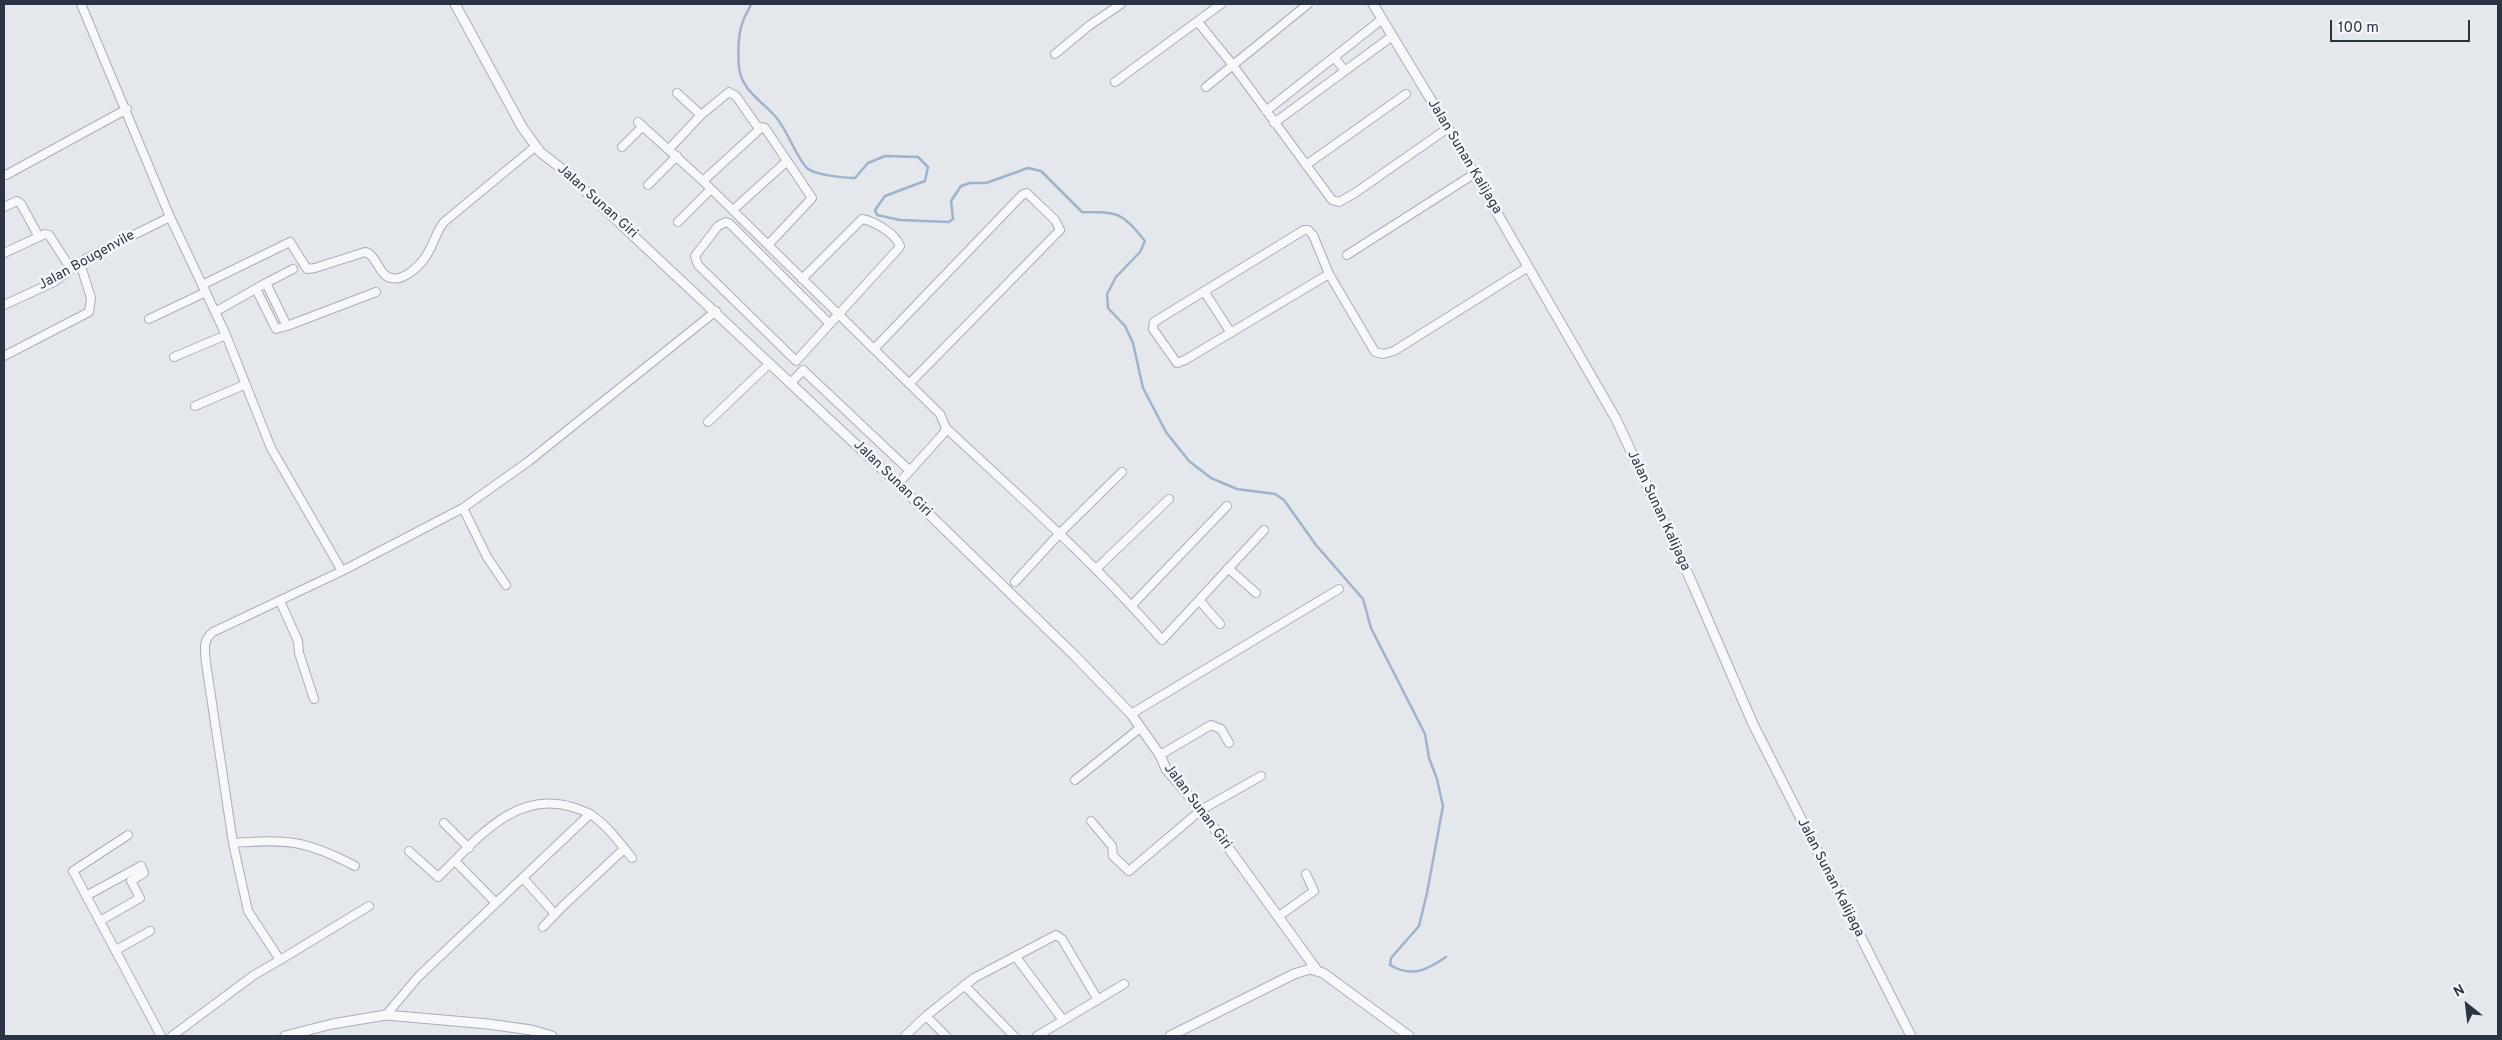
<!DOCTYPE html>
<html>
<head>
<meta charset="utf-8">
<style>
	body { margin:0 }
	#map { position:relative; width:2502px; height:1040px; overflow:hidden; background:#e4e7ec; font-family:Overpass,sans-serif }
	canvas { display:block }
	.frame { position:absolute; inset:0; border:5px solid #2b3445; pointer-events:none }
	.north { position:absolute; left:2442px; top:980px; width:50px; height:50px; -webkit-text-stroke:4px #f4f6f9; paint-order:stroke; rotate:331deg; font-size:14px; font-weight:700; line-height:20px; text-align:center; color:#2b3445 }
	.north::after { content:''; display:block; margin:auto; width:18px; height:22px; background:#2b3445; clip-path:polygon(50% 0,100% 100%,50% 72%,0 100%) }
	.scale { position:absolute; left:2330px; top:20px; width:140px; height:22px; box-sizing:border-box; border:2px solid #2b3445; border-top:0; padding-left:6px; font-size:15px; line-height:18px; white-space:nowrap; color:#2b3445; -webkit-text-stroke:4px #f4f6f9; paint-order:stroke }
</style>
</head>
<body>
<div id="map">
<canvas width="2502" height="1040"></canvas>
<div class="frame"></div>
<div class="north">N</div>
<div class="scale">100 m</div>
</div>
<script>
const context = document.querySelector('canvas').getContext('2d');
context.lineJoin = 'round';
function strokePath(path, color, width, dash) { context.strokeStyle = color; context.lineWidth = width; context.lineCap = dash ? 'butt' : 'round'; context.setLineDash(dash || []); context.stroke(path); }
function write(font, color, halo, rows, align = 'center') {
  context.font = font + ' Overpass,sans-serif'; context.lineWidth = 5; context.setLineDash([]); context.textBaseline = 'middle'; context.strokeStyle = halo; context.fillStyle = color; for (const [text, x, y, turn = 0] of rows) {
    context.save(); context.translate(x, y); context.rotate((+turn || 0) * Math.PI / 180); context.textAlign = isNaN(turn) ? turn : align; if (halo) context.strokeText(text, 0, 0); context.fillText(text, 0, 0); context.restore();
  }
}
const stream = new Path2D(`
	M 751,4 C 749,10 745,15 743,21 C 738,34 738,54 739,67 C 741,90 762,101 775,116 C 787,129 796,157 807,168 C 814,175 845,178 855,178 L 868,163 L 885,156 L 918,157 L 928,167 L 925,181 L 885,196 L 875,210 L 877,215 L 900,220 L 949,222 L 953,219 L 951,201 L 961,186 L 970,183 L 986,183 L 1028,168 L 1041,171 L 1082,212 C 1119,212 1121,212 1145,241 L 1140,252 L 1116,277 L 1107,294 L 1108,308 L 1125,326 L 1133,343 L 1143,388 L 1166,432 L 1189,461 L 1211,478 L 1237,489 L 1275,494 L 1284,500 L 1316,545 L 1363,599 L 1371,628 L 1425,734 L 1429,758 L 1437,779 L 1443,806 L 1427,893 L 1419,926 L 1391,958 L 1390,965 C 1412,978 1427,970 1446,957`);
const minor = new Path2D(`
	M 81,4 L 170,217 L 226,335 L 271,448 L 342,571
	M 1198,22 L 1232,64 L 1332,200 L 1339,202 L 1355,193 L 1448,128
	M 1055,54 L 1090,25 L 1121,4
	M 1334,57 L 1345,71
	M 1115,82 L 1221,4
	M 1206,87 L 1308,4
	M 677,93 L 701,115
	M 1266,111 L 1381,20
	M 638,122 L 703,181 L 940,414 L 946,428 L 943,434 L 898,484
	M 1274,123 L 1391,37
	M 622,147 L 643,126
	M 669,149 L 701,115 L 729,92 L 736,96 L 759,129
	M 1306,165 L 1406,94
	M 6,175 L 127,109
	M 703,181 L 762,127 L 765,128 L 812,198 L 768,245
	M 648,185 L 677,156
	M 4,207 L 17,201 L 21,204 L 39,237
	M 733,210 L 787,161
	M 678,222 L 711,189
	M 4,253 L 45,234 L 49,235 L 71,269
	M 1347,255 L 1474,174
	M 1329,274 L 1313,235 L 1308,230 L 1304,230 L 1154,322 L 1153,329 L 1177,363 L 1185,360 L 1329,274 L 1375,352 L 1383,354 L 1394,351 L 1528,267
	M 802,279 L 862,219 C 874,221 895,233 900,246 L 897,250 L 797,360 L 796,361 L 698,265 L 695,256 L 718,226 L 726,222 L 730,224 L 830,324
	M 266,283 L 293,269
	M 202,285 L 290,242 L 307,269 L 315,268 L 365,252 C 375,254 377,268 385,275 C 399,286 418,268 426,256 C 434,245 435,233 444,222 L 536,146
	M 256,289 L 276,329 L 287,326
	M 1204,291 L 1231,333
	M 4,305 L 54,282 L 87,258 L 170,217
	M 215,312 L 266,283 L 287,326 L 376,292
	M 149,319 L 206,292
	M 874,349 L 1022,195 L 1027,193 L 1030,196 L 1055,220 L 1060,230 L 909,384
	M 4,356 L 89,312 L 91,298 L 80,263
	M 174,357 L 226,335
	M 791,383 L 803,370 L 910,471
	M 195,406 L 244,385
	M 708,422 L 770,363
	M 946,428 C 1020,497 1096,564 1162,640 L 1264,530
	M 463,508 L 487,557 L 506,585
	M 1228,568 L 1256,593
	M 1096,569 L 1169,499
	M 1015,582 L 1060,533 L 1122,472
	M 1199,600 L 1220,624
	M 280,601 L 298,641 L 299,653 L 314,699
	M 1132,605 L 1227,506
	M 1131,714 L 1339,589
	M 1160,755 L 1211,725 L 1221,729 L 1229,743
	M 1075,780 L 1140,728
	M 1091,821 L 1112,846 L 1113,856 L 1129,871 L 1201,810 L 1261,776
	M 444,823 L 469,848
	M 128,835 L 73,871 L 161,1036
	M 233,843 C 288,839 305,840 355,866
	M 409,851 L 438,877 C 475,842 514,789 572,807 C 578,809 585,811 590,814 C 606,824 620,843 632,858
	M 455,861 L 496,903
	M 523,878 L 555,914
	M 86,896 L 141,866 L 144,873 L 131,881 L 140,898 L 100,921
	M 1279,916 L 1314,891 L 1306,874
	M 543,927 L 563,906 L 624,849
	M 116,950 L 150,931
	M 1016,957 L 1063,1020
	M 280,960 L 369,906
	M 964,985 L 1014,1036
	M 386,1015 L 418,977 L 590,814
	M 926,1016 L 946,1036
	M 172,1036 L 254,975 L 280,960 L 248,911 L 233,843 L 206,663 C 205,650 202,641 213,632 L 342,571 L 463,508 L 529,461 L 716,311
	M 905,1036 L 926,1016 L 974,978 L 1056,935 L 1062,939 L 1098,1000
	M 1037,1036 L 1124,984`);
const tertiary = new Path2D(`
	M 455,4 L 522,127 L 540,152 L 562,169 L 898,484 L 1075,656 L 1131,714 L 1160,755 L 1166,769 L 1201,810 L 1316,969
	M 1373,4 L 1448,128 L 1616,419 L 1692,583 L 1753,724 L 1911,1036
	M 285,1036 L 332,1024 L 386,1015 L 488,1024 L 531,1030 L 552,1036
	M 1170,1036 L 1294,974 L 1310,969 L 1323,973 L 1409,1036`);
const streetNames = [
	["Jalan Sunan Kalijaga",1464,157,59],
	["Jalan Sunan Giri",597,202,42],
	["Jalan Bougenvile",87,261,-29],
	["Jalan Sunan Giri",892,479,44],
	["Jalan Sunan Kalijaga",1658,511,65],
	["Jalan Sunan Giri",1197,807,53],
	["Jalan Sunan Kalijaga",1830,878,63]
];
strokePath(stream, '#9fb4cc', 2.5);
strokePath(minor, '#a9aeb7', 10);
strokePath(tertiary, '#a9aeb7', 11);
strokePath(minor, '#f7f8fa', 8);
strokePath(tertiary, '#f7f8fa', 9);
write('14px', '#2b3445', '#f4f6f9', streetNames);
</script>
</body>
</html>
